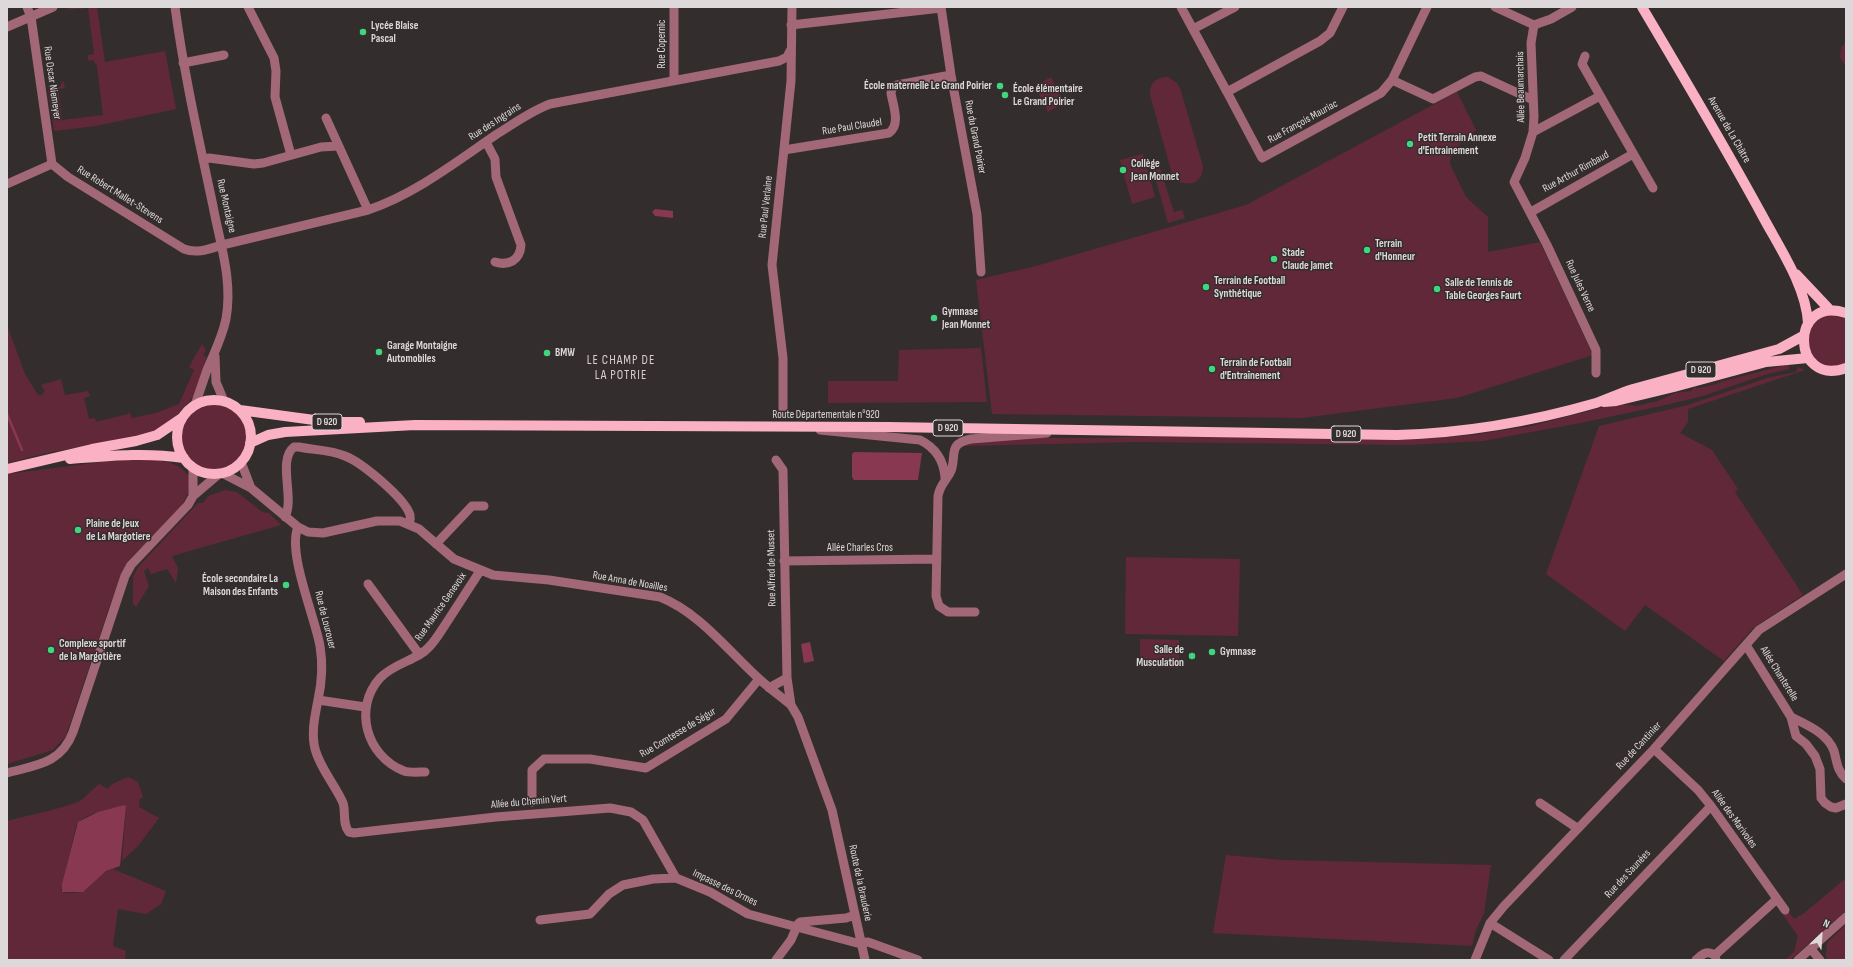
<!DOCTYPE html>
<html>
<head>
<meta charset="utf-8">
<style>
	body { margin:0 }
	#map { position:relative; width:1853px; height:967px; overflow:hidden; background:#342d2e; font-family:"Sofia Sans Condensed",sans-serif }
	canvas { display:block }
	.frame { position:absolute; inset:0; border:8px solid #ddd8d9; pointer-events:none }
	.north { position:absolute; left:1801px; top:915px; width:40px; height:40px; -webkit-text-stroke:3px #342d2e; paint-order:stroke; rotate:25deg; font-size:11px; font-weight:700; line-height:16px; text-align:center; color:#ddd8d9 }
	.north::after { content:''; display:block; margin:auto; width:14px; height:18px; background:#ddd8d9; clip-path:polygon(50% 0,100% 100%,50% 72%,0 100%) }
</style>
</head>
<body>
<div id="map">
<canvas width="1853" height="967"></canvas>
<div class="frame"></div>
<div class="north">N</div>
</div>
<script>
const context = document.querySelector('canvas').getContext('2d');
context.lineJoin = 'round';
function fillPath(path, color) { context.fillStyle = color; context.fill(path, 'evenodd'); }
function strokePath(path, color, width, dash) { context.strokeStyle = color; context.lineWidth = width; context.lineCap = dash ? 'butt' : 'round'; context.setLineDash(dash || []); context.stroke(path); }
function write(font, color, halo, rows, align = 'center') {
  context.font = font + ' "Sofia Sans Condensed",sans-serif'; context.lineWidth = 3; context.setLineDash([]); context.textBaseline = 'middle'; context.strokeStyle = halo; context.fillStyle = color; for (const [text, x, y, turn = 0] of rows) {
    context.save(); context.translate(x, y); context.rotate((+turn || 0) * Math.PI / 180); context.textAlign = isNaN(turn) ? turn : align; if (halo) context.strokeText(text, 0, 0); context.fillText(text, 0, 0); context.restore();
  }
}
const green = new Path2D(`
	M 73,7 L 97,7 L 105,62 L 165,51 L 176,109 L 96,126 L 54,131 L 48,89 L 60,87 L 63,80 L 65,88 L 58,89 L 62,120 L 103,115 L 97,66 L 93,60 L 88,61 L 88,55 L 94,54 L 88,8 L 66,10 Z
	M 1846,41 L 1846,66 L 1840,58 L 1841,48 Z
	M 1051,77 L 1064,103 L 1048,112 L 1035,86 Z
	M 1168,77 L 1177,83 L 1180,88 L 1203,166 C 1203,185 1186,188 1173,178 L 1150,95 C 1149,83 1156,77 1168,77 Z
	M 1457,92 L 1476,130 L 1451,152 L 1450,164 L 1466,197 L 1488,217 L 1488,252 L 1540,242 L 1593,355 L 1457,398 L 1302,418 L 992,414 L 976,280 L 1036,266 L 1246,205 Z
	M 1143,154 L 1155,197 L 1132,204 L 1120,160 Z
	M 1160,168 L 1174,212 L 1182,210 L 1185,218 L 1168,223 L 1153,170 Z
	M 1846,313 L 1846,368 L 1817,367 L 1804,349 L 1816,315 Z
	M 7,325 L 25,374 L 38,395 L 42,395 L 45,391 L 41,385 L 61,379 L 65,395 L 88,391 L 90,396 L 84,398 L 89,419 L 95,418 L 96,422 L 128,414 L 129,412 L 132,418 L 156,413 L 179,404 L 194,370 L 189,367 L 202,344 L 206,351 L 203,355 L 207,357 L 194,396 L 168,425 L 150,435 L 52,452 L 7,463 Z
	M 981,348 L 987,402 L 828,403 L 828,381 L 898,381 L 899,350 Z
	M 1789,364 L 1789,369 L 1764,375 L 1706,395 L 1670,404 L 1580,423 L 1483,441 L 1408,445 L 1138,442 L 963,446 L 968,443 L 1026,438 L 1107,438 L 1142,436 L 1418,439 L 1473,435 L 1531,426 L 1612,405 L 1632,405 L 1635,406 L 1658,401 L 1675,393 L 1691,391 L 1695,387 L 1698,388 L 1717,384 L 1720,382 Z
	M 1798,367 L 1805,370 L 1688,409 L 1688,422 L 1680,433 L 1712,450 L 1738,489 L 1735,492 L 1803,595 L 1753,628 L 1724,661 L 1645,605 L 1625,631 L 1546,574 L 1599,426 L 1688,405 L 1767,378 L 1796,372 Z
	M177 437a37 37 0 1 1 74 0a37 37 0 1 1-74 0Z
	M 133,458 C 153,460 178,458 190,478 L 188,493 L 182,506 L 128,561 L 111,602 L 66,736 L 53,750 L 7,764 L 7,474 Z
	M 225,490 L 237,492 L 262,512 L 269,513 L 281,525 L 172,556 L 178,568 L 176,583 L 167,569 L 151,574 L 148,568 L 144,571 L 149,586 L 136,607 L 133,604 L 133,576 L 139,566 L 198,503 L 203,503 L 208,496 Z
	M 1126,557 L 1240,559 L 1238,636 L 1125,634 Z
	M 1140,639 L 1179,640 L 1179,668 L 1140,667 Z
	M 128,777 L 138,782 L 143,797 L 140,799 L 139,807 L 159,818 L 138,846 L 122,861 L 126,806 L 123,805 C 110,810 82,813 76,826 L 61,891 C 64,893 66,893 70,893 C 93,894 93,874 113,869 L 166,891 L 161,904 L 146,914 L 118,909 L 113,946 L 126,951 L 125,960 L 7,960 L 7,821 C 21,817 75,806 83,799 C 88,794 93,789 99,784 L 108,789 L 112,784 Z
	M 1226,855 L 1283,860 L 1491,865 L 1484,913 L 1476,930 L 1472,946 L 1213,933 Z
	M 1846,878 L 1846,911 L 1790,960 L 1785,960 L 1794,952 L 1798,936 L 1783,915 L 1788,911 L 1794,919 L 1803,914 Z
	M 1846,924 L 1846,960 L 1827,960 L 1826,956 L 1827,943 Z`);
const water = new Path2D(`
	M 655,209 L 673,211 L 673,218 L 655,216 L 652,212 Z
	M 854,452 L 922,453 L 918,480 L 854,480 L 852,477 L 852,454 Z
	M 810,642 L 814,661 L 804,663 L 801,644 Z
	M 124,805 L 126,806 L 120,866 L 106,871 L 83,892 L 62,892 L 62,884 L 78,822 L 98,812 Z`);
const stream = new Path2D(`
	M 7,414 L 22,450`);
const minor = new Path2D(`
	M 27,7 L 31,17 L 52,164
	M 175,7 C 184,74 199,140 213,206 C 220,244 233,280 226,319 C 222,338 214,353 207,370 C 203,382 199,393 195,405
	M 248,7 L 274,58 L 276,71 L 275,97 L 291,155
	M 941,7 L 951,75 L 977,214 L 981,272
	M 1181,7 L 1227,92
	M 1343,7 L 1330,33 L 1320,41 L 1227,92 L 1262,158 L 1381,93 L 1392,80 L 1427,7
	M 1495,7 L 1534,25 L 1551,19 L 1572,7
	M 791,25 L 941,8
	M 1534,25 L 1531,43 L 1534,117 L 1533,132 L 1525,158 L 1514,182 L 1547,245 L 1596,350 L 1596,373
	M 7,27 L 53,7
	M 1193,29 L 1235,7
	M 1585,56 L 1582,64 L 1653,188
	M 183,63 L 224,55
	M 674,80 L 674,7
	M 1392,80 L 1433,99 L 1475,77 L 1481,76 L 1533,100
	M 326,118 L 368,210
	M 1533,132 L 1600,96
	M 486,142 L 495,159 L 496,177 L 521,245 C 520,261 508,266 495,262
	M 784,150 L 889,133 C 901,124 893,106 891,93 L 892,88 L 897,85 L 951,75
	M 203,160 L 209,158 L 254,164 L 263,163 L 321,147 L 338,146
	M 52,164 L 68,177 L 184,249 C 197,254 209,249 222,245 L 368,210 C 415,194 456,162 497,134 C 515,123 531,111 550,104 L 779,61 L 787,57 L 790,51
	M 7,184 L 52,164
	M 1531,212 L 1633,154
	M 215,356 L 216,382 L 224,401
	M 783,409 L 783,358 L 772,265 L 791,81 L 792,7
	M 820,430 L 920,440 C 936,448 944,461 945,478
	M 776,460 L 783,470 L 787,678 L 791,705 L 798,717 L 832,810 L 865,960
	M 241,462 L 251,488
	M 193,467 L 193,496
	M 222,473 L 251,488 L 298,527 L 308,532 L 323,533 L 377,521 L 400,521 L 419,529 L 454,559 L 493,575 L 549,580 L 660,597 C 698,612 726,648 755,675 C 766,686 779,695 791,705
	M 285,517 C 295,498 277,460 294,447 L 299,447 C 314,450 331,450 345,456 C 361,462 405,498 410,515 C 411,519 410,521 409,524
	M 298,527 C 287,553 315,617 320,646 C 323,664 322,682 318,700 C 315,716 311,732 315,749 C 320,768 335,785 343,803 C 346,812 342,824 349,832 L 354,833 L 496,817 L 610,808 L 631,812 L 643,820 L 676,878
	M 436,544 L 472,506 L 484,506
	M 784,561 L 937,559
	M 368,584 L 419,654
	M 975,612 L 948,612 L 939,606 L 936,596 L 938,496 C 940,484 947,480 951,471 C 957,455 947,444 971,439 L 1047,433
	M 1746,645 L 1791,717 L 1796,736 L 1806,744 L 1815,756 L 1820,769 L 1821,798 L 1825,803 L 1831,807 L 1836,808 L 1846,804
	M 769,688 L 787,678
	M 318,700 L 365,707
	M 1791,717 C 1807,725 1827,733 1834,751 C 1837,762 1837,771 1846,779
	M 1654,749 L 1698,790 L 1711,806 L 1785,910
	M 425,772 C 419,772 410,773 404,771 C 366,756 353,708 380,678 C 394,663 418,660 429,647 C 436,640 441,631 447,622 C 458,605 469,588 480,571
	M 7,773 C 36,765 61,764 73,732 L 125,576 L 131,565 L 188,505 L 193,496 L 220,473
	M 532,802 L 532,770 L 544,759 L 590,759 L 646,768 L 726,719 L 759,679
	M 1540,803 L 1577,828
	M 540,920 L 590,914 L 609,894 L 623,885 L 653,879 L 676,878 L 710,892 L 748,914 L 857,943 L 868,942 L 918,960
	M 1490,923 L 1549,960
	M 1811,949 L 1820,960
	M 1715,955 L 1777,899
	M 776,960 L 791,940 L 798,924 L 800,922 L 846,918 L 855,915
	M 1475,960 L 1490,923 L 1504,906 L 1654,749 L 1759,630 L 1846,574
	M 1564,960 L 1711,806
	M 1696,960 C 1703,954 1706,950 1715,955 L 1716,960
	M 1798,960 L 1846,917`);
const major = new Path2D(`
	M 1642,7 C 1683,76 1724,145 1762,215 C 1779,247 1806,286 1808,323
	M 1796,274 L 1830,310
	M 1846,313 C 1789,294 1791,388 1846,368
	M177 437a37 37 0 1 1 74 0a37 37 0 1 1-74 0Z
	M 1604,402 L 1616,401 L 1674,387 L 1766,362 L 1808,358
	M 240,410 L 329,422 L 360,422
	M 250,443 L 268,435 L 285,432 L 415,425 L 888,427 L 1397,435 C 1465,433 1530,422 1596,403 C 1608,399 1620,393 1633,389 L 1779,349 L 1803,336
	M 70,459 C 108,456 145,452 184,458
	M 7,469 L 92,449 L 136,441 L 157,435 L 182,418`);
const markers = [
	[363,32,4,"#3ed77d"],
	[1000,86,4,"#3ed77d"],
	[1005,95,4,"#3ed77d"],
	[1410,144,4,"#3ed77d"],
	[1123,170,4,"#3ed77d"],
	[1367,250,4,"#3ed77d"],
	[1274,259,4,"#3ed77d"],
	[1206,287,4,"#3ed77d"],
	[1437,289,4,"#3ed77d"],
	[934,318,4,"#3ed77d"],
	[379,352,4,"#3ed77d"],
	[547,353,4,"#3ed77d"],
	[1212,369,4,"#3ed77d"],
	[78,530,4,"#3ed77d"],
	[286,585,4,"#3ed77d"],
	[51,650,4,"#3ed77d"],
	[1212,652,4,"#3ed77d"],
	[1192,656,4,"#3ed77d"]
];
const shields = [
	[1701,370,30],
	[327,422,30],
	[948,428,30],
	[1346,434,30]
];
const shieldNames = [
	["D 920",1701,370],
	["D 920",327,422],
	["D 920",948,428],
	["D 920",1346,434]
];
const poiNames = [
	["Lycée Blaise",371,26],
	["Pascal",371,39],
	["École maternelle Le Grand Poirier",992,86,"right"],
	["École élémentaire",1013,89],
	["Le Grand Poirier",1013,102],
	["Petit Terrain Annexe",1418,138],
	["d'Entrainement",1418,151],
	["Collège",1131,164],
	["Jean Monnet",1131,177],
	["Terrain",1375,244],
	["d'Honneur",1375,257],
	["Stade",1282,253],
	["Claude Jamet",1282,266],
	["Terrain de Football",1214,281],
	["Synthétique",1214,294],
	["Salle de Tennis de",1445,283],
	["Table Georges Faurt",1445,296],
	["Gymnase",942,312],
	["Jean Monnet",942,325],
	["Garage Montaigne",387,346],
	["Automobiles",387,359],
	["BMW",555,353],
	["Terrain de Football",1220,363],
	["d'Entraînement",1220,376],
	["Plaine de Jeux",86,524],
	["de La Margotiere",86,537],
	["École secondaire La",278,579,"right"],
	["Maison des Enfants",278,592,"right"],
	["Complexe sportif",59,644],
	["de la Margotière",59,657],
	["Salle de",1184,650,"right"],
	["Musculation",1184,663,"right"],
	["Gymnase",1220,652]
];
const streetNames = [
	["Rue Copernic",662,44,-90],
	["Rue Oscar Niemeyer",52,83,82],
	["Allée Beaumarchais",1521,87,-91],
	["Rue des Ingrains",495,122,-33],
	["Rue François Mauriac",1303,122,-29],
	["Rue Paul Claudel",852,127,-9],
	["Avenue de La Châtre",1729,130,60],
	["Rue du Grand Poirier",975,137,79],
	["Rue Arthur Rimbaud",1576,172,-29],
	["Rue Robert Mallet-Stevens",120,195,32],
	["Rue Montaigne",226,206,77],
	["Rue Paul Verlaine",766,207,-84],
	["Rue Jules Verne",1580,286,65],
	["Route Départementale n°920",826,415],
	["Allée Charles Cros",860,548],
	["Rue Alfred de Musset",772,568,-91],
	["Rue Anna de Noailles",630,582,10],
	["Rue Maurice Genevoix",441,607,-55],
	["Rue de Lourouer",325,620,76],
	["Allée Chanterelle",1779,674,58],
	["Rue Comtesse de Ségur",678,733,-31],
	["Rue de Cantinier",1639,746,-47],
	["Allée du Chemin Vert",529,802,-5],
	["Allée des Marivoles",1734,819,54],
	["Rue des Saunées",1628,874,-47],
	["Route de la Brauderie",860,883,78],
	["Impasse des Ormes",725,888,26]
];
const quarterNames = [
	["LE CHAMP DE",621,361],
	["LA POTRIE",621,376]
];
fillPath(green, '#61283a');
fillPath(water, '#893851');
strokePath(stream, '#893851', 2.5);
strokePath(minor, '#a36877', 9);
strokePath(major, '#fab1c3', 10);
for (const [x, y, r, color] of markers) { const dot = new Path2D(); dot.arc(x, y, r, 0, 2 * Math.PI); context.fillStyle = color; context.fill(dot); strokePath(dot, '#342d2e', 1.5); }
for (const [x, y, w] of shields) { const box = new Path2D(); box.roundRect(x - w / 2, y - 8, w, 16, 3); context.fillStyle = '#342d2e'; context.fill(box); strokePath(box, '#ddd8d9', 1); }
write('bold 10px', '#ddd8d9', null, shieldNames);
write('bold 11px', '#ddd8d9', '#342d2e', poiNames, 'left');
write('11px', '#ddd8d9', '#342d2e', streetNames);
context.letterSpacing = '1px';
write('13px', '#d8ced0', '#342d2e', quarterNames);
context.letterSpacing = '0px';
</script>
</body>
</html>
